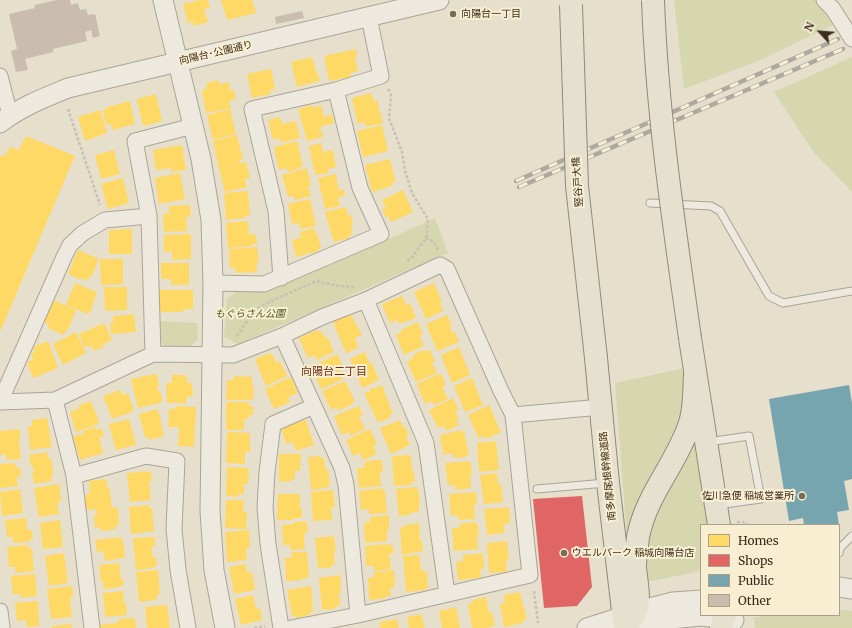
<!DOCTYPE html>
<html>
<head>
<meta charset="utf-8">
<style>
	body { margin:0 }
	#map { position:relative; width:852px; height:628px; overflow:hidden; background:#e6dfcc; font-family:Merriweather,serif }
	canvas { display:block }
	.legend { position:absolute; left:700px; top:524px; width:140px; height:92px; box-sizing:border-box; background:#f8eed2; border:1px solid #aca08a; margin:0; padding:5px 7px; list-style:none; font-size:12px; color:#3b2c1d }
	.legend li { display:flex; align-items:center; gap:8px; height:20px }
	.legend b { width:20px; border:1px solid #aca08a }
	.north { position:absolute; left:800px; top:12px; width:40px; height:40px; -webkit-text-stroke:3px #f8eed2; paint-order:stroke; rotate:296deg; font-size:11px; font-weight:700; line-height:16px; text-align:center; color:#3b2c1d }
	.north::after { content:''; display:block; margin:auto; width:14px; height:18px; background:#3b2c1d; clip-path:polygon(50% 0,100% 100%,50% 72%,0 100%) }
</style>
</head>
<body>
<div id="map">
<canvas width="852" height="628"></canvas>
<ul class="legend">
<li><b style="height:11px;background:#ffd966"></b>Homes</li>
<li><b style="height:11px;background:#e06666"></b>Shops</li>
<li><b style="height:11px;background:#76a5af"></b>Public</li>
<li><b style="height:11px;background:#cabdad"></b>Other</li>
</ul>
<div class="north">N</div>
</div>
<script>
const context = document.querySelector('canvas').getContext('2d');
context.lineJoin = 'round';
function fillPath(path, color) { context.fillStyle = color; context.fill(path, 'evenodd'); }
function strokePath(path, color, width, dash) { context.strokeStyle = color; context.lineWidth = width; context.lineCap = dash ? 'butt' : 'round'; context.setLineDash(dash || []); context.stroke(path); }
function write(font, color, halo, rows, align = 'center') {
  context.font = font + ' Merriweather,"Noto Sans JP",serif'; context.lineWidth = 4; context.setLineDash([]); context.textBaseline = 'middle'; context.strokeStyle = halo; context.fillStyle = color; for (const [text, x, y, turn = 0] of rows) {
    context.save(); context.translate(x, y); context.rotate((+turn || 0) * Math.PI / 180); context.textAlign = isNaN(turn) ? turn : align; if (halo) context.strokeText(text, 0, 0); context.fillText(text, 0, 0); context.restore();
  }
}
const green = new Path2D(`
	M 674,0 L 817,0 L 826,12 L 833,25 L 758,61 L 684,89 Z
	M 852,57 L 852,192 L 813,151 L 774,92 Z
	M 435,218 L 448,253 L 238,344 L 224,337 L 227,299 L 236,291 L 269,290 L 342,260 Z
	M 159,321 L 197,323 L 198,339 L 191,346 L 168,348 L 159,341 Z
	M 685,368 L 682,424 L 628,551 L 615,383 Z
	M 698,429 L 713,525 L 701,525 L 701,571 L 646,582 L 645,546 L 654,510 Z
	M 839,610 L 852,611 L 852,628 L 755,628 L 754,618 L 768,615 L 839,615 Z`);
const homes = new Path2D(`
	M 201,0 L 208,0 L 210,8 L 204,9 L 208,22 L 194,26 L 193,22 L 188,23 L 183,4 Z
	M 221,0 L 252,0 L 256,13 L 227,20 Z
	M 356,49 L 357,57 L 355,59 L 358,71 L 350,73 L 351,77 L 329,81 L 324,56 Z
	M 312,57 L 316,71 L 317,71 L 320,81 L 297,87 L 291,62 Z
	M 271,69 L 275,89 L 270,90 L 271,94 L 252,98 L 247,74 Z
	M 218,80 L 219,84 L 229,82 L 230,91 L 234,90 L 236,99 L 229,101 L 231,108 L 206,113 L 202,91 L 207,88 L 206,83 Z
	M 371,93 L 374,101 L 377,100 L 383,123 L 366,127 L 365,122 L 358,124 L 352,98 Z
	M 156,94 L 162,121 L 143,126 L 137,99 Z
	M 130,101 L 135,124 L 112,130 L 111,124 L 106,125 L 103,110 L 107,109 L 107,107 Z
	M 312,105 L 313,108 L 321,105 L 324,117 L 332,114 L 334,123 L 320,127 L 323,137 L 307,141 L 298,109 Z
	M 230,109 L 236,134 L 213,140 L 207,115 Z
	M 100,110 L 107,133 L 85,141 L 78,117 Z
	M 280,117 L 282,124 L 296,121 L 300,138 L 281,143 L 280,138 L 273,140 L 268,120 Z
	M 382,125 L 388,151 L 363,157 L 357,131 Z
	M 237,135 L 243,159 L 239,160 L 240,163 L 219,168 L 213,141 Z
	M 26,136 L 75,156 L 0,332 L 0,156 L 6,155 L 10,147 L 19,150 Z
	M 297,141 L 303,166 L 300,167 L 300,168 L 288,172 L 286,168 L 279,170 L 274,147 Z
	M 321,143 L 323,152 L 333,150 L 336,167 L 328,169 L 329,173 L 315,175 L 309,146 Z
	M 182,145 L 186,170 L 171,172 L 171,168 L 156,170 L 153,150 Z
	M 114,150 L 120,174 L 101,179 L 95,155 Z
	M 390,159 L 396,182 L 392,183 L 392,186 L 372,192 L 365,165 Z
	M 246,162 L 250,178 L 245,179 L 247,187 L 225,192 L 219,168 Z
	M 307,168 L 311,185 L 308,186 L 311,196 L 295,200 L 294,196 L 288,197 L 282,175 Z
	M 180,173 L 185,199 L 159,204 L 155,178 Z
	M 336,174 L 339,191 L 344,189 L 345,196 L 338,197 L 340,206 L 325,209 L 318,178 Z
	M 123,178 L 129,203 L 108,209 L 101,184 Z
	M 403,190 L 413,212 L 391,222 L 388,216 L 386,218 L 382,210 L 386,208 L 382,200 Z
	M 248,191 L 250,215 L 245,216 L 246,218 L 226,220 L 224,193 Z
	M 310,199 L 316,226 L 300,229 L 299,223 L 292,224 L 288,204 Z
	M 190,205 L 191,217 L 186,217 L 187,231 L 164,232 L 163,214 L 169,214 L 169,206 Z
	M 346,207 L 348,216 L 351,215 L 353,223 L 351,225 L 353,234 L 349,235 L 350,238 L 334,242 L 325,212 Z
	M 248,221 L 249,235 L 256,234 L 257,244 L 252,244 L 252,246 L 228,248 L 226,223 Z
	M 314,228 L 316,234 L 317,233 L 321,248 L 318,249 L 318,251 L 296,257 L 292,240 L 301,238 L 300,232 Z
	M 132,229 L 132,254 L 109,254 L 109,230 Z
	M 191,234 L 191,259 L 172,260 L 172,251 L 164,252 L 164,235 Z
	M 257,247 L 259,263 L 256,263 L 257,272 L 236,273 L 235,268 L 230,268 L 229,249 Z
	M 78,250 L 99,259 L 92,276 L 90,275 L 88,281 L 82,278 L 81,280 L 68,274 Z
	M 100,259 L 123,259 L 123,284 L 101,285 Z
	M 161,263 L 189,263 L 189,285 L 171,285 L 171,279 L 161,279 Z
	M 75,283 L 97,292 L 90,313 L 88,312 L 87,314 L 66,305 Z
	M 434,283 L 442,302 L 440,303 L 443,311 L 426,319 L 414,292 Z
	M 104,287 L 127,287 L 127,310 L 105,311 Z
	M 159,290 L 193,290 L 193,309 L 183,309 L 183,312 L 159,312 Z
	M 402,296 L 406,305 L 410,303 L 416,318 L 399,324 L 397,320 L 390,323 L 382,304 Z
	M 53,300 L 76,310 L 68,330 L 67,329 L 64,335 L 48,328 L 49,324 L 44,322 Z
	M 134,314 L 136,332 L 111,334 L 110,323 L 113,323 L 113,316 Z
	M 351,315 L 362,335 L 355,338 L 358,345 L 357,346 L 358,348 L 346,353 L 333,322 L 347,316 L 347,317 Z
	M 447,315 L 452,326 L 450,327 L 452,333 L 455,332 L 459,342 L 437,351 L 426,324 Z
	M 418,322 L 423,334 L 420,336 L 424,346 L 404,355 L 396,335 L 402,332 L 401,330 Z
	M 104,323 L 112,340 L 103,344 L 104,347 L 94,351 L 92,346 L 88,348 L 87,345 L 84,347 L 79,334 Z
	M 317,330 L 318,332 L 321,331 L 325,338 L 328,337 L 334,352 L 316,360 L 315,355 L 308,358 L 299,338 Z
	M 76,332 L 86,353 L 63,365 L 53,344 Z
	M 48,341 L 58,368 L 33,378 L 27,362 L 33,360 L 31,354 L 35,352 L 33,347 Z
	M 459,347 L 470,375 L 452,383 L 441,355 Z
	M 423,350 L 424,351 L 430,350 L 435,361 L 432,363 L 437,373 L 416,382 L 407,362 L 412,359 L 411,357 L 415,356 L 414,354 Z
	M 365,352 L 370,364 L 372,363 L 379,380 L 362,388 L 350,359 Z
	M 272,353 L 276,363 L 280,361 L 287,376 L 266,386 L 255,359 L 266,354 L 267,355 Z
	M 337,354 L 343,366 L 338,368 L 343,379 L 321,389 L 313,370 L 320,366 L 319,363 Z
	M 441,373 L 446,385 L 442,387 L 448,399 L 434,405 L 432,401 L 425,404 L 417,384 Z
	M 155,374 L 157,375 L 159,386 L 157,387 L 158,390 L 160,391 L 163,401 L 160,401 L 161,403 L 138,408 L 131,379 Z
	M 172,375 L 187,375 L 187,383 L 192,383 L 193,396 L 187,397 L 186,403 L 167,403 L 166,383 L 172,383 Z
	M 234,376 L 252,377 L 252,386 L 254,386 L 253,400 L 226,400 L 227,380 L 234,380 Z
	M 291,377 L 298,393 L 288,397 L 290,402 L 274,409 L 265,389 Z
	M 472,378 L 483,405 L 465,412 L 454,386 Z
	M 345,381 L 355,401 L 353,402 L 353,404 L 338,411 L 337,407 L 331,410 L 322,391 Z
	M 382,385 L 393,414 L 389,415 L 390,418 L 380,422 L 379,420 L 377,421 L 364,393 L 370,391 L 370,389 L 373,387 L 374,389 Z
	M 120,390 L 122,395 L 128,393 L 134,410 L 132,410 L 132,412 L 112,419 L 103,396 Z
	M 453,398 L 459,410 L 455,411 L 459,419 L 456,420 L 459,425 L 446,431 L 444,426 L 438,428 L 429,410 Z
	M 91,401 L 99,421 L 98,422 L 99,424 L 76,432 L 70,412 L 80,408 L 79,405 Z
	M 226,402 L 249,402 L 249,406 L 253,406 L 253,415 L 249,415 L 249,419 L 244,419 L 244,430 L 226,430 Z
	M 489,405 L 501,432 L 486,439 L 484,436 L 479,439 L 468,415 Z
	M 176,406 L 196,407 L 194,447 L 178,446 L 179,427 L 168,427 L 169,408 L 176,409 Z
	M 359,406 L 363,415 L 359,416 L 365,429 L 350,436 L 349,432 L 342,435 L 334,416 Z
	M 158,409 L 164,436 L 149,440 L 148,437 L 145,437 L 139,414 Z
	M 47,418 L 52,447 L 30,450 L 28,427 L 32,426 L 32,420 Z
	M 129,419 L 136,445 L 116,450 L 109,424 Z
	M 306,420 L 314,445 L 296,451 L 293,442 L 286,444 L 281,428 Z
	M 400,420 L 403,427 L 405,426 L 409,435 L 406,436 L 410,445 L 391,454 L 380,428 Z
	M 96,427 L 96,430 L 101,428 L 104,436 L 99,438 L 103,453 L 80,460 L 73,436 L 84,434 L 83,431 Z
	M 18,429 L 18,431 L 20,430 L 20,440 L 19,440 L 21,459 L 7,460 L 6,454 L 0,455 L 0,431 Z
	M 370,429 L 377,444 L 373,446 L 377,454 L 363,460 L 360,453 L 353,456 L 346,440 Z
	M 461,430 L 461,432 L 464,431 L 469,455 L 457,459 L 457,457 L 454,458 L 452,453 L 444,455 L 440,438 L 441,437 L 441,435 Z
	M 227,432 L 250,433 L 250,452 L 245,452 L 245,464 L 226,463 Z
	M 496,441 L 499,470 L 479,472 L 477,443 Z
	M 47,452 L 48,459 L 51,458 L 54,475 L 51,475 L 52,481 L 34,484 L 32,472 L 34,472 L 33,466 L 31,466 L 29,455 Z
	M 279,454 L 301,454 L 300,471 L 295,471 L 295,480 L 290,479 L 290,482 L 279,481 Z
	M 411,455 L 412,471 L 414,471 L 415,482 L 411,482 L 411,485 L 394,486 L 392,456 Z
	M 320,456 L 320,458 L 324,458 L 325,469 L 328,469 L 330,486 L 326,487 L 326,488 L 313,490 L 313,488 L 311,489 L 308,457 Z
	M 382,460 L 383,472 L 380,472 L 381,486 L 359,488 L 357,468 L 364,468 L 364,463 L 366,463 L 365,461 Z
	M 470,461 L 472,474 L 470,474 L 471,488 L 455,490 L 455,485 L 448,485 L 445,463 Z
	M 15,463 L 16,468 L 20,467 L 21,477 L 17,477 L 18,486 L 0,488 L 0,464 Z
	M 227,467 L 249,468 L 248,484 L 244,484 L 244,495 L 238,494 L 238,497 L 226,496 Z
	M 148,471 L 148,472 L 151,472 L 152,481 L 149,482 L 151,500 L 130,502 L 127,473 Z
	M 497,473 L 499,485 L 501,485 L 503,502 L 484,504 L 480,475 Z
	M 105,479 L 105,481 L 107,480 L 107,488 L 109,487 L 112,507 L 104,509 L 118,507 L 119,526 L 115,526 L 116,529 L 100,531 L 100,527 L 95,528 L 94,515 L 97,515 L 96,509 L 87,510 L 85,495 L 90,494 L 89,481 Z
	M 59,484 L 61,502 L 57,502 L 59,514 L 39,517 L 34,488 Z
	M 418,487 L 420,504 L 419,505 L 419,512 L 410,513 L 410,515 L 399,516 L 396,489 Z
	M 383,488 L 383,491 L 385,490 L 387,513 L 369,514 L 369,509 L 361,510 L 359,491 Z
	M 20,489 L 23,513 L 2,516 L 0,492 Z
	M 333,490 L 335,507 L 331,507 L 332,520 L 313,521 L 311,492 Z
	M 476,492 L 477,504 L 474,504 L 475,519 L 458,520 L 458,515 L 451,516 L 449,494 Z
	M 278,494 L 300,494 L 300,508 L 302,508 L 302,518 L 294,518 L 294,520 L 277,520 Z
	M 226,500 L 244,500 L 243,512 L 247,512 L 246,529 L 225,528 Z
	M 149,505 L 149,508 L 152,508 L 153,517 L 151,517 L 151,519 L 153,519 L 154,531 L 131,534 L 129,507 Z
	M 509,507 L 510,523 L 504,524 L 505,533 L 487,535 L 484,509 Z
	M 389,515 L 389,530 L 387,530 L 387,541 L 365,543 L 364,523 L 370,522 L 370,517 Z
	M 26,518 L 27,530 L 32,530 L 33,539 L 29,540 L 29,542 L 13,543 L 13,537 L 7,537 L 5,520 Z
	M 60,520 L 63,547 L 43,549 L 40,523 Z
	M 307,521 L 308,533 L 304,533 L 305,549 L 291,550 L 290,545 L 283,545 L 282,525 L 294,524 L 294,522 Z
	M 475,522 L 475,524 L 478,524 L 479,535 L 477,535 L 478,549 L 454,551 L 452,528 L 460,528 L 459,524 Z
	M 419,523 L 420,541 L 422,541 L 423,551 L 402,555 L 400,527 L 406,527 L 406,525 Z
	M 249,530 L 250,547 L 246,548 L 247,560 L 227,562 L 225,532 Z
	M 334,536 L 336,552 L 334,552 L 335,565 L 330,565 L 331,568 L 318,568 L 315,538 Z
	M 121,537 L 121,540 L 123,540 L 125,557 L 124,557 L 124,558 L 105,561 L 103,551 L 97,552 L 95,540 Z
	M 155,537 L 155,546 L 152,546 L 153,558 L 156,557 L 157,566 L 154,566 L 154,568 L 136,570 L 133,538 Z
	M 507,541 L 509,559 L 506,560 L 507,572 L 489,573 L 487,543 Z
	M 387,544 L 387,545 L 393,545 L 394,553 L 389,554 L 391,569 L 374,571 L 374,566 L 366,566 L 365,546 Z
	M 28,545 L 29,549 L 32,549 L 34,571 L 15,573 L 15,567 L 9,567 L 7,547 Z
	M 291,552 L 307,552 L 309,578 L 302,578 L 303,580 L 286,581 L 285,558 L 292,558 Z
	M 64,553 L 68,583 L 49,586 L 45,556 Z
	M 483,553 L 484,569 L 480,569 L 481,578 L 458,580 L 456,562 L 463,561 L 463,555 Z
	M 419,555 L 421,570 L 424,570 L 424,572 L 427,572 L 428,588 L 426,588 L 425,590 L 406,592 L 403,556 Z
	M 119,563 L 121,579 L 123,578 L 124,585 L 121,585 L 122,587 L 104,589 L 103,582 L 101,582 L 99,565 Z
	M 246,564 L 247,573 L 252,572 L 255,590 L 234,594 L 229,567 Z
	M 158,570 L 160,594 L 157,594 L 157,600 L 139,602 L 136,572 Z
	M 394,570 L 395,587 L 390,588 L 391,596 L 386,596 L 386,598 L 369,600 L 368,578 L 374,577 L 374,572 Z
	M 35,574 L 37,596 L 21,598 L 20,594 L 13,594 L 11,576 Z
	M 340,575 L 341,585 L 340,585 L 341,593 L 339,594 L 340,606 L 335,607 L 335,609 L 322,610 L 319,578 Z
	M 72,586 L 73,597 L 70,598 L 72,617 L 51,619 L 47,589 Z
	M 311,586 L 313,612 L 309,613 L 309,615 L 296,618 L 296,616 L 292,616 L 287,590 Z
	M 123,591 L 124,604 L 126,603 L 127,615 L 105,617 L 103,593 Z
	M 520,592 L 527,620 L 523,620 L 523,623 L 504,627 L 500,604 L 505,603 L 504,595 Z
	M 253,595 L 256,609 L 260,608 L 262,620 L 241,625 L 235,599 Z
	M 486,597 L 489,613 L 492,612 L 495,626 L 487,628 L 472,628 L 468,604 L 473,603 L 473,600 Z
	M 38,601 L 39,626 L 27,627 L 26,620 L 17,621 L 15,603 Z
	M 167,605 L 170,628 L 147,628 L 145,607 Z
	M 456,607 L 460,628 L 442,628 L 439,611 Z
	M 421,614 L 425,628 L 409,628 L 407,617 Z
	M 135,618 L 136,628 L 100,628 L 100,625 L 118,623 L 118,620 L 120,620 L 120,619 Z
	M 397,619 L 399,628 L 377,628 L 381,626 L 380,622 Z
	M 72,624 L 72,628 L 52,628 L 52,626 Z`);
const shops = new Path2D(`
	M 582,496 L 592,587 L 577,606 L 544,608 L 533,499 Z`);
const public = new Path2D(`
	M 849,385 L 852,403 L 852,479 L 844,481 L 849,510 L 837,512 L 839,525 L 804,525 L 803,518 L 789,521 L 769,399 Z`);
const building = new Path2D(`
	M 57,0 L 70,0 L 71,5 L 78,3 L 80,10 L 86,9 L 88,15 L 95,14 L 100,36 L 93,38 L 91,30 L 85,32 L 87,41 L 53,49 L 53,52 L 25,59 L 28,70 L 16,72 L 11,51 L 17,49 L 9,14 L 35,8 L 34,5 Z
	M 302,11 L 304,18 L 276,24 L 275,17 Z`);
const path = new Path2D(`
	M 388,89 L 391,95 L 389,118 L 402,152 L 405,171 L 412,193 L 428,219 L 426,238 L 412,257 L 406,262
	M 68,109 L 100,205
	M 426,238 L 434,242 L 438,250
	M 237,336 L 255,310 L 265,304 L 316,281 L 339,286 L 354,287
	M 737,522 L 743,522 L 749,525
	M 534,591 L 538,623
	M 254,628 L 265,626`);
const service = new Path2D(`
	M 650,203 L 711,206 L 720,211 L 769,296 L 783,303 L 852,291
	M 708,442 L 749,436 L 761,499 L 718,505
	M 537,489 L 606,483
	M 839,553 L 840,548 L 852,536`);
const minor = new Path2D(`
	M 824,0 L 833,9 L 852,39
	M 0,76 L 10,115
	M 281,278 L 276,211 L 252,109 L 336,90
	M 213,283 L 264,284 L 381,234 L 360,188 L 336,90 L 381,76 L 369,17
	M 366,300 L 426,443 L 447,594
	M 153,354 L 149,216 L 135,141 L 193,126
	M 55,400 L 74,476 L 92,628
	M 0,402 L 55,400 L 153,354 L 233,355 L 282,336 L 322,317 L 366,300 L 440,265 L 447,269 L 501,391 L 513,415 L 530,575 L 358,615 L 291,628
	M 0,402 L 64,257 L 70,245 L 83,233 L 105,220 L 149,216
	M 314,406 L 342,468 L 346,485 L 358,615
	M 513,415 L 601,407
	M 74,476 L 146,456 L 177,461 L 174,529 L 178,570 L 188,628
	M 0,611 L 2,628
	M 281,628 L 268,544 L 265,507 L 267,472 L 273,424 L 314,406 L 282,336`);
const tertiary = new Path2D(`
	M 163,0 L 201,159 L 211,220 L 213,283 L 210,511 L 214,570 L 225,628
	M 0,123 C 20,107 44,98 68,88 L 439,0
	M 839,587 L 852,589
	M 587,628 L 646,609 L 673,602 L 701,600
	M 622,628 L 660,620 L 701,616 L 734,620`);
const primary = new Path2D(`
	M 690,338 L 719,525
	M 596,358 L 608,483 L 625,628
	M 625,628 C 628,623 633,618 635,613 C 641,598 636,582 635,567 C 635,557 637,547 638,537 C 646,495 675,466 689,426 C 695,410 694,392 695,375
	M 721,628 L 725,615`);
const rail = new Path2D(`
	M 516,181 L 838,39
	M 519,187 L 843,49`);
const primaryBridge = new Path2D(`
	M 653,0 C 657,114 674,225 690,338
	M 571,5 L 577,186 L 596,358`);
const markers = [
	[453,14,4,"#776b5a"],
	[802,496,4,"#776b5a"],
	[564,553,4,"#776b5a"]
];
const poiNames = [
	["向陽台一丁目",461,14],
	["佐川急便 稲城営業所",794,496,"right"],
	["ウエルパーク 稲城向陽台店",572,553]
];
const streetNames = [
	["向陽台･公園通り",216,53,-13],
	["竪谷戸大橋",578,182,-94],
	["南多摩尾根幹線道路",608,476,-96]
];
const parkNames = [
	["もぐらさん公園",250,314]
];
const neighbourhoodNames = [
	["向陽台二丁目",334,372]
];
fillPath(green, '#d6d7ae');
fillPath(homes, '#ffd966');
fillPath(shops, '#e06666');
fillPath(public, '#76a5af');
fillPath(building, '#cabdad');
strokePath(service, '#aba496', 9);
strokePath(minor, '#aba496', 17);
strokePath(tertiary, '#aba496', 21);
strokePath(primary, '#91897c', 24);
strokePath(path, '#c7c0b6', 2.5, [3, 2]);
strokePath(service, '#eee9df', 7);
strokePath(minor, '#eee9df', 15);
strokePath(tertiary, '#eee9df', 19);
strokePath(primary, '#e6e0cf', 22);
strokePath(rail, '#ada99f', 4.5);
strokePath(rail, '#f8eed2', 3, [9]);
strokePath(primaryBridge, '#91897c', 24, []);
strokePath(primaryBridge, '#e6e0cf', 22);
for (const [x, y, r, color] of markers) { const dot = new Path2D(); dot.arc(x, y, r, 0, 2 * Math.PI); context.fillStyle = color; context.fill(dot); strokePath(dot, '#f8eed2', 1.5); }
write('10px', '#3b2c1d', '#f8eed2', poiNames, 'left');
write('10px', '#3b2c1d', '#f8eed2', streetNames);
write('italic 10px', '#4a5922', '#f8eed2', parkNames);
write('11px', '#6a2c19', '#f8eed2', neighbourhoodNames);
</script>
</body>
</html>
